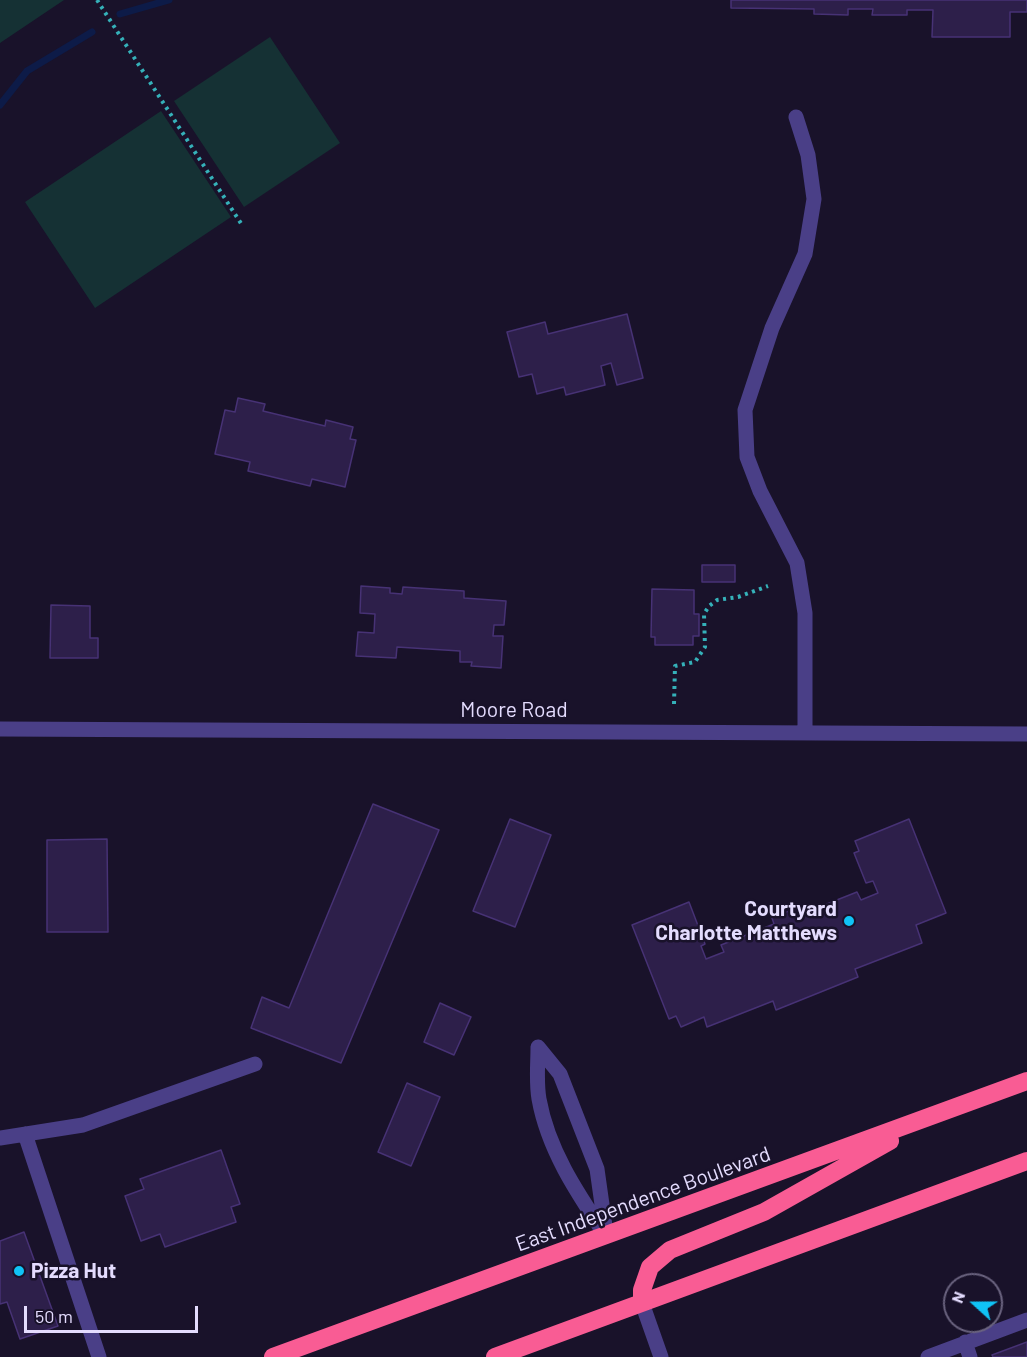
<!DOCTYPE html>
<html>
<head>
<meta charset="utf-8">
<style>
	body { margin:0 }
	#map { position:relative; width:1027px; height:1357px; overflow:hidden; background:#19122a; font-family:Barlow,sans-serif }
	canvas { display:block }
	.north { position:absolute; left:943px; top:1273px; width:60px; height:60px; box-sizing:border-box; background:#19122a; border:2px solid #6a637f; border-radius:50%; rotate:291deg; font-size:16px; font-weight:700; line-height:24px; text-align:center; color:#e4dcfe }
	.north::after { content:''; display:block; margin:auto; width:21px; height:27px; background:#10c3f6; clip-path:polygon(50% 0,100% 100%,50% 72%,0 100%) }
	.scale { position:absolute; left:24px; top:1306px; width:174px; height:27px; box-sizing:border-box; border:3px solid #e4dcfe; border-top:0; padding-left:8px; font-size:18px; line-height:21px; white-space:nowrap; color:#e4dcfe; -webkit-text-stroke:4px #19122a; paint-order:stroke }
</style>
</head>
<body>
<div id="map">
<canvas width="1027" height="1357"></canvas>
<div class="north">N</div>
<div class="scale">50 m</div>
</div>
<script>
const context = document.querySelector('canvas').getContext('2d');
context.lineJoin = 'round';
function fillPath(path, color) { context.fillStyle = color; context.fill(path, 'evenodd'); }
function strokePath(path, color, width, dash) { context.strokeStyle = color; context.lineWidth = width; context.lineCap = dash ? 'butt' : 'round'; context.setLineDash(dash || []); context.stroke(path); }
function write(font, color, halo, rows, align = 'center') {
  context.font = font + ' Barlow,sans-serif'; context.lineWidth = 5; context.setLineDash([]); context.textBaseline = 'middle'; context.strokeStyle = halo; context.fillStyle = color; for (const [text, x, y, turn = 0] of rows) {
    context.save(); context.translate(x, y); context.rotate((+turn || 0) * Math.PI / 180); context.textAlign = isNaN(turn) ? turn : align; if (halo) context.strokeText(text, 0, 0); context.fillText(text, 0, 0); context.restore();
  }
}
const green = new Path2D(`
	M 0,0 L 64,0 L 0,43 Z
	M 270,37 L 340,143 L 244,207 L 174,101 Z
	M 161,111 L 231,217 L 95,308 L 25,202 Z`);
const stream = new Path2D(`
	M 120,14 L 169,0
	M 0,105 L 27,71 L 92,32`);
const building = new Path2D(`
	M 731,0 L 1027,0 L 1027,12 L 1010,12 L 1010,37 L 932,37 L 933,10 L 907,10 L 907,15 L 872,15 L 873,9 L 848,9 L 848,15 L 814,14 L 814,9 L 731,8 Z
	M 627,314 L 643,378 L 617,385 L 611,363 L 601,366 L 605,385 L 566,395 L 564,387 L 537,394 L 532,374 L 519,377 L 507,332 L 545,322 L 548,334 Z
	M 238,398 L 265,404 L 263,411 L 325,426 L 326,420 L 353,427 L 350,439 L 356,440 L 345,487 L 312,479 L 310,486 L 248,471 L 250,462 L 215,454 L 225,410 L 235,412 Z
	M 702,565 L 735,565 L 735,582 L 702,582 Z
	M 361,586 L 390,588 L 390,593 L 402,594 L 403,587 L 464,591 L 464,598 L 506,601 L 504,625 L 494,625 L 493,636 L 503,636 L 501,668 L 471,666 L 472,662 L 460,662 L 460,651 L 397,647 L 396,658 L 356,656 L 358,632 L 374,633 L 375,614 L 360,613 Z
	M 652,589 L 694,590 L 694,614 L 699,614 L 699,636 L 693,636 L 693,645 L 655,645 L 655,637 L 651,637 Z
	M 51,605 L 90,606 L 90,638 L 98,638 L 98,658 L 50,658 Z
	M 373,804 L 439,830 L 341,1063 L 251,1028 L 262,997 L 289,1008 Z
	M 510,819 L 551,835 L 515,927 L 473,911 Z
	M 909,819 L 946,913 L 916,925 L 922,943 L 855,969 L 858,977 L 776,1010 L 773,1001 L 707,1027 L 704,1017 L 681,1027 L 676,1016 L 669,1019 L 632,925 L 689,902 L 705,944 L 701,946 L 706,959 L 724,952 L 721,945 L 774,924 L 772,918 L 801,906 L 804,913 L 857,892 L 861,900 L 878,893 L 873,881 L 866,883 L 854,853 L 859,851 L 855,841 Z
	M 107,839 L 108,932 L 47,932 L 47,840 Z
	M 440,1003 L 471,1017 L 454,1055 L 424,1042 Z
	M 407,1083 L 440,1097 L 411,1166 L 378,1152 Z
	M 221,1150 L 240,1204 L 231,1207 L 236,1222 L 165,1247 L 160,1234 L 141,1241 L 125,1196 L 144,1189 L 140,1179 Z
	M 24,1232 L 58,1326 L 20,1339 L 7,1302 L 0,1304 L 0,1241 Z
	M 1027,1342 L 1027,1357 L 993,1357 L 992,1355 Z`);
const path = new Path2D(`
	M 97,0 L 242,225
	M 674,704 L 675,666 L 695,662 L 705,647 L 704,614 L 709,606 L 717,600 L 738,597 L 768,586`);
const minor = new Path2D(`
	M 796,117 L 808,155 L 814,199 L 805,254 L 772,328 L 745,410 L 747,457 L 760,491 L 797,563 L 805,613 L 805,733
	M 0,729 L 1027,734
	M 538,1047 C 538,1064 536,1082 539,1099 C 548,1150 578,1194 606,1236
	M 538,1047 L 560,1074 L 597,1169 L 606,1233
	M 25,1134 L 99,1357
	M 0,1138 L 83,1125 L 255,1064
	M 642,1303 L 661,1357
	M 965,1342 L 970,1357
	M 928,1357 L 1027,1320`);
const highway = new Path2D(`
	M 642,1303 L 642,1290 L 650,1267 L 670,1250 L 764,1212 L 890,1141
	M 273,1357 L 1027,1081
	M 495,1357 L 1027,1161`);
const markers = [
	[849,921,6,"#10c3f6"],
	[19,1271,6,"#10c3f6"]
];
const streetNames = [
	["Moore Road",514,710],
	["East Independence Boulevard",643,1199,-20]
];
const poiNames = [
	["Courtyard",837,909],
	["Charlotte Matthews",837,933],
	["Pizza Hut",31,1271,"left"]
];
fillPath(green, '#153134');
strokePath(stream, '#0d1b48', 7);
fillPath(building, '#2d1f4a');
strokePath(building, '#473275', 1.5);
strokePath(path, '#35b1b9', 4, [3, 4.5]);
strokePath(minor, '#4a3f87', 15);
strokePath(highway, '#f95c94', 18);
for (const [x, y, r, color] of markers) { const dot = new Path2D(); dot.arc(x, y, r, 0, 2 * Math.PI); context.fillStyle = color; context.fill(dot); strokePath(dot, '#19122a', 2); }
write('21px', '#e4dcfe', '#19122a', streetNames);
write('bold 21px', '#e4dcfe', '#19122a', poiNames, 'right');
</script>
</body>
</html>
